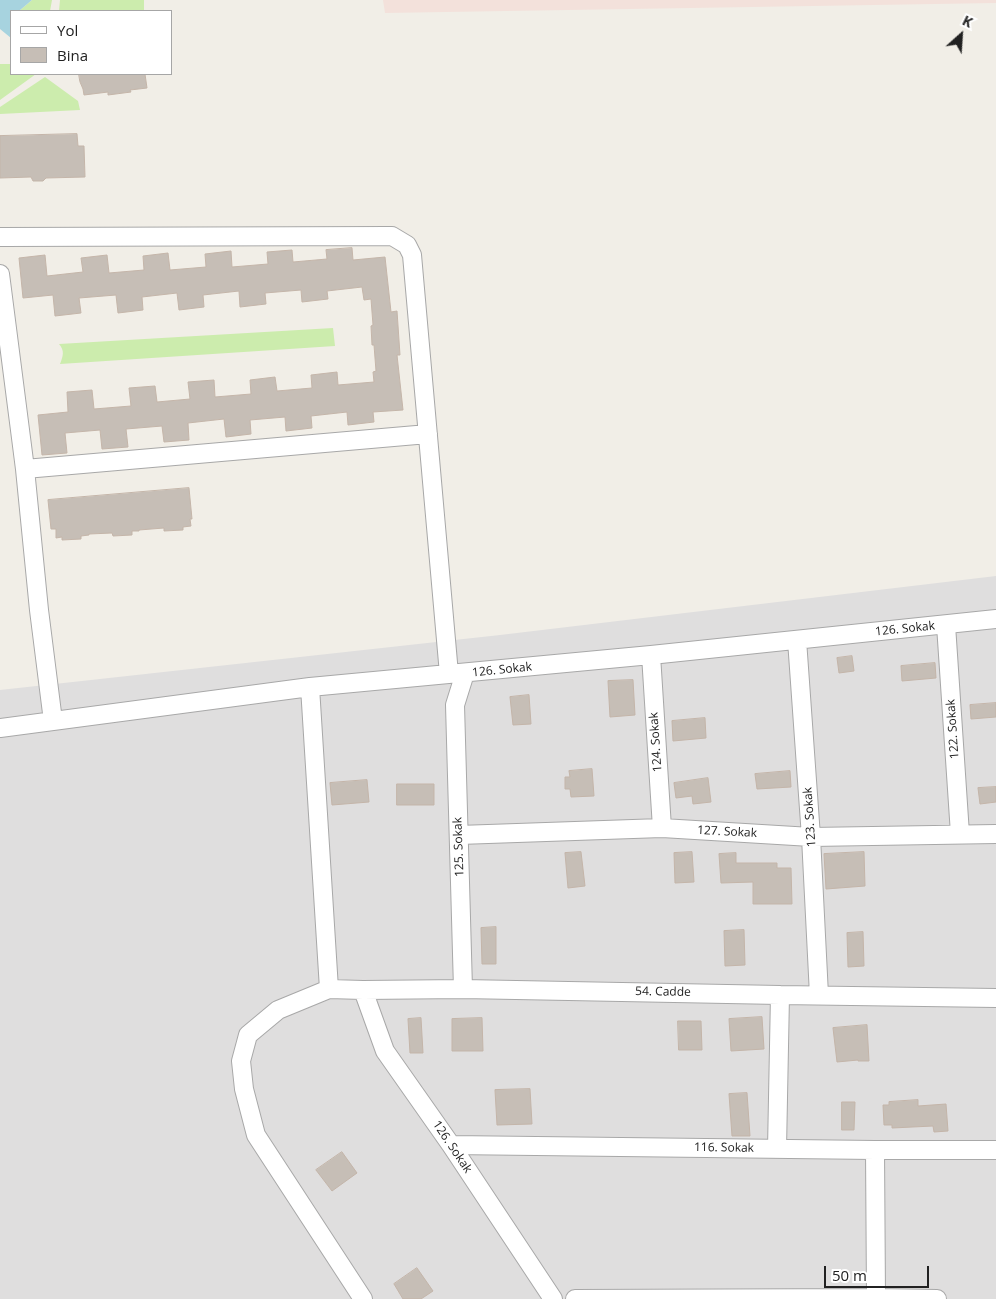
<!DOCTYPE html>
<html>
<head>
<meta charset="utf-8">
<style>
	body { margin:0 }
	#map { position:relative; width:996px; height:1299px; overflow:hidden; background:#f1eee7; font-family:"Open Sans",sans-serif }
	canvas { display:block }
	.legend { position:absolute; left:10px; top:10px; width:162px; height:65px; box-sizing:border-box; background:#fff; border:1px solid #a6a6a6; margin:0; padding:6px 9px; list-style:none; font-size:15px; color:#212121 }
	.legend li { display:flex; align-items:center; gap:10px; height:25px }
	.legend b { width:25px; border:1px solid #a6a6a6 }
	.north { position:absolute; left:936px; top:10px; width:50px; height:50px; -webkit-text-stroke:4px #fff; paint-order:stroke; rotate:26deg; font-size:14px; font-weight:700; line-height:20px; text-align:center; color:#212121 }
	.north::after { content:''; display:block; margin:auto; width:18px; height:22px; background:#212121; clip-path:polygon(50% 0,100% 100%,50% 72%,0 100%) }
	.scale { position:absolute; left:824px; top:1266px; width:105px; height:22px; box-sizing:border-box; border:2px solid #212121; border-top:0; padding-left:6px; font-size:15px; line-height:18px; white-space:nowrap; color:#212121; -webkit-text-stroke:4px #fff; paint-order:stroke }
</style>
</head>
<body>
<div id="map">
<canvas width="996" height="1299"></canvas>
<ul class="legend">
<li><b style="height:6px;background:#fff"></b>Yol</li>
<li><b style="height:14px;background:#c6beb6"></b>Bina</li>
</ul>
<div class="north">K</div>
<div class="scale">50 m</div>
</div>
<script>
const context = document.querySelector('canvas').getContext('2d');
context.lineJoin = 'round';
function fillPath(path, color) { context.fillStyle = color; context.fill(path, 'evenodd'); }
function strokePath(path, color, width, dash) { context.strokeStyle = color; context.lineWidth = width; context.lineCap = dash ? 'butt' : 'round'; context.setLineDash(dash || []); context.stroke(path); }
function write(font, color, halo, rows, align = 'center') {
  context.font = font + ' "Open Sans",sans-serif'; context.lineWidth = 4.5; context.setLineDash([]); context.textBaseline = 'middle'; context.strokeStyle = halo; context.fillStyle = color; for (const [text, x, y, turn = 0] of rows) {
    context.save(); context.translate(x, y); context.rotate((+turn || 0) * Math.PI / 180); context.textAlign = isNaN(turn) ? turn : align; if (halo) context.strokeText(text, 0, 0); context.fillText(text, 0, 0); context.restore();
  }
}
const residential = new Path2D(`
	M 996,576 L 996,1299 L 0,1299 L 0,690 L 500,635 Z`);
const military = new Path2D(`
	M 383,0 L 996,0 L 996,3 L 385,13 Z`);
const grass = new Path2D(`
	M 32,0 L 52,0 L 50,11 L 19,11 Z
	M 60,0 L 144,0 L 144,11 L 59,11 Z
	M 0,64 L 11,64 L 11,74 L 36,74 L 0,100 Z
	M 45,77 L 78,101 L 80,110 L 0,114 L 0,107 Z
	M 333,328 L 335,346 L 60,364 C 63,356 65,351 59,344 Z`);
const water = new Path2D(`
	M 0,0 L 32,0 L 19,11 L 11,11 L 11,38 L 0,29 Z`);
const building = new Path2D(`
	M 79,74 L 145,74 L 147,88 L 130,90 L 131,92 L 108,95 L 108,92 L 84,95 L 83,89 L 80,82 Z
	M 77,134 L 78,146 L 84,146 L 85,177 L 46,178 L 43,181 L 33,181 L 31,177 L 0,178 L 0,136 Z
	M 352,248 L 353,260 L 385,257 L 391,312 L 397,311 L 400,355 L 397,355 L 403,410 L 373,412 L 374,422 L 348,425 L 347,412 L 311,416 L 312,428 L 286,431 L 285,417 L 250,420 L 251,434 L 226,437 L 224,419 L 188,423 L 189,440 L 164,442 L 162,426 L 126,429 L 128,447 L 102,449 L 100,430 L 65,433 L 67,453 L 42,455 L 38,415 L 68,412 L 67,392 L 92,390 L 94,409 L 131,406 L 129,388 L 155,386 L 157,402 L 190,399 L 188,382 L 214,380 L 215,397 L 251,394 L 250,380 L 275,377 L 277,391 L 312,388 L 311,375 L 337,372 L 338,385 L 374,382 L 373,372 L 376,371 L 374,345 L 372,345 L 371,326 L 373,325 L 371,299 L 364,300 L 362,287 L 327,291 L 328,299 L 302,302 L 301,290 L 265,293 L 266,304 L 240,307 L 239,291 L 203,295 L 204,307 L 179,310 L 177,293 L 142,297 L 143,310 L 118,313 L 116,295 L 79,298 L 81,313 L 55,316 L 53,295 L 23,298 L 19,258 L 45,255 L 47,276 L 83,272 L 81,258 L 107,255 L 109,273 L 144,270 L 143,256 L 168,253 L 170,270 L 206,267 L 205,254 L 231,251 L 232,267 L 268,264 L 267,252 L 292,250 L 293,262 L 327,259 L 326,250 Z
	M 189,488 L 192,519 L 190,519 L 191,526 L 183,527 L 183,530 L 164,531 L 164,528 L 139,530 L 139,531 L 132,531 L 132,535 L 113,536 L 112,533 L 89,534 L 89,535 L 81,536 L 81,539 L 62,540 L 62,537 L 56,538 L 56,529 L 51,529 L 48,500 Z
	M 852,656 L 854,671 L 839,673 L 837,658 Z
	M 935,663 L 936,678 L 902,681 L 901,666 Z
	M 633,680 L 635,715 L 610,717 L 608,681 Z
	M 529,695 L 531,724 L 513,725 L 510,697 Z
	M 996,703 L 996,717 L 971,719 L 970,705 Z
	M 705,718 L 706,738 L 673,741 L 672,721 Z
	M 592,769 L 594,796 L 571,797 L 570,789 L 565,789 L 565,777 L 570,777 L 569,771 Z
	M 790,771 L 791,787 L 757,789 L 755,774 Z
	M 708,778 L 711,802 L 693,804 L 692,796 L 676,798 L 674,783 Z
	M 367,780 L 369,802 L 332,805 L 330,783 Z
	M 397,784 L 434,784 L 434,805 L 397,805 Z
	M 996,787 L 996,802 L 980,804 L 978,788 Z
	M 581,852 L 585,886 L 568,888 L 565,853 Z
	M 692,852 L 694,882 L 675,883 L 674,853 Z
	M 864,852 L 865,886 L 826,889 L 824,854 Z
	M 736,853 L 736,863 L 777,863 L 777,868 L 791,868 L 792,904 L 753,904 L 753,882 L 721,883 L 719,854 Z
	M 496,927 L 496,964 L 482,964 L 481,928 Z
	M 744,930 L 745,965 L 725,966 L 724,931 Z
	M 863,932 L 864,966 L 848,967 L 847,933 Z
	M 762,1017 L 764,1049 L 731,1051 L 729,1019 Z
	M 421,1018 L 423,1053 L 410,1053 L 408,1019 Z
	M 482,1018 L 483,1051 L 452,1051 L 452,1019 Z
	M 678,1021 L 701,1021 L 702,1050 L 679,1050 Z
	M 867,1025 L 869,1061 L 858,1061 L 858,1060 L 837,1062 L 833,1028 Z
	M 530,1089 L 532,1124 L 497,1125 L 495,1090 Z
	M 747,1093 L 750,1136 L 732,1136 L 729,1094 Z
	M 918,1100 L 918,1106 L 946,1104 L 948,1131 L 934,1132 L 933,1126 L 892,1128 L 892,1125 L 884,1125 L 883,1105 L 889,1105 L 889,1102 Z
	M 842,1102 L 855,1102 L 854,1130 L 842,1130 Z
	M 342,1152 L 357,1173 L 332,1191 L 316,1170 Z
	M 417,1268 L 433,1291 L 421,1299 L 403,1299 L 394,1284 Z`);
const minor = new Path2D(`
	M 0,237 L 392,236 L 407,245 L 412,255 L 449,674
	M 0,274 L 25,469 L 39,610 L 53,721
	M 25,469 L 428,434
	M 946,625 L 960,834
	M 797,640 L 811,837 L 819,995
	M 651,655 L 662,828
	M 0,728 L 310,687
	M 459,835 L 662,828 L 811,837 L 996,834
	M 329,989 L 310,687 L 651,655 L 996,619
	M 463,989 L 455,705 L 465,673
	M 363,990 L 385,1051 L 451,1145 L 553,1299
	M 451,1145 L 875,1150 L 996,1150
	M 777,1149 L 780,995
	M 875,1150 L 876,1298
	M 363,1299 L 256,1135 L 244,1089 L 241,1061 L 248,1035 L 278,1010 L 329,989 L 363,990 L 463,989 L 780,995 L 996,998
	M 575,1299 L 876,1298 L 937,1299`);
const streetNames = [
	["126. Sokak",905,629,-6],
	["126. Sokak",502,670,-6],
	["122. Sokak",953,729,-94],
	["124. Sokak",656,742,-94],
	["123. Sokak",810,817,-94],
	["127. Sokak",727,832,3],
	["125. Sokak",459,847,-92],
	["54. Cadde",663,992,1],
	["126. Sokak",452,1147,56],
	["116. Sokak",724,1148,1]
];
fillPath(residential, '#dfdede');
fillPath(military, '#f3e1db');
fillPath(grass, '#ccecad');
fillPath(water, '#a7d3df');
fillPath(building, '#c6beb6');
strokePath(building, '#c4b5a9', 1);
strokePath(minor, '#a8a8a8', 20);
strokePath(minor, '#fff', 18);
write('12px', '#212121', '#fff', streetNames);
</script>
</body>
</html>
